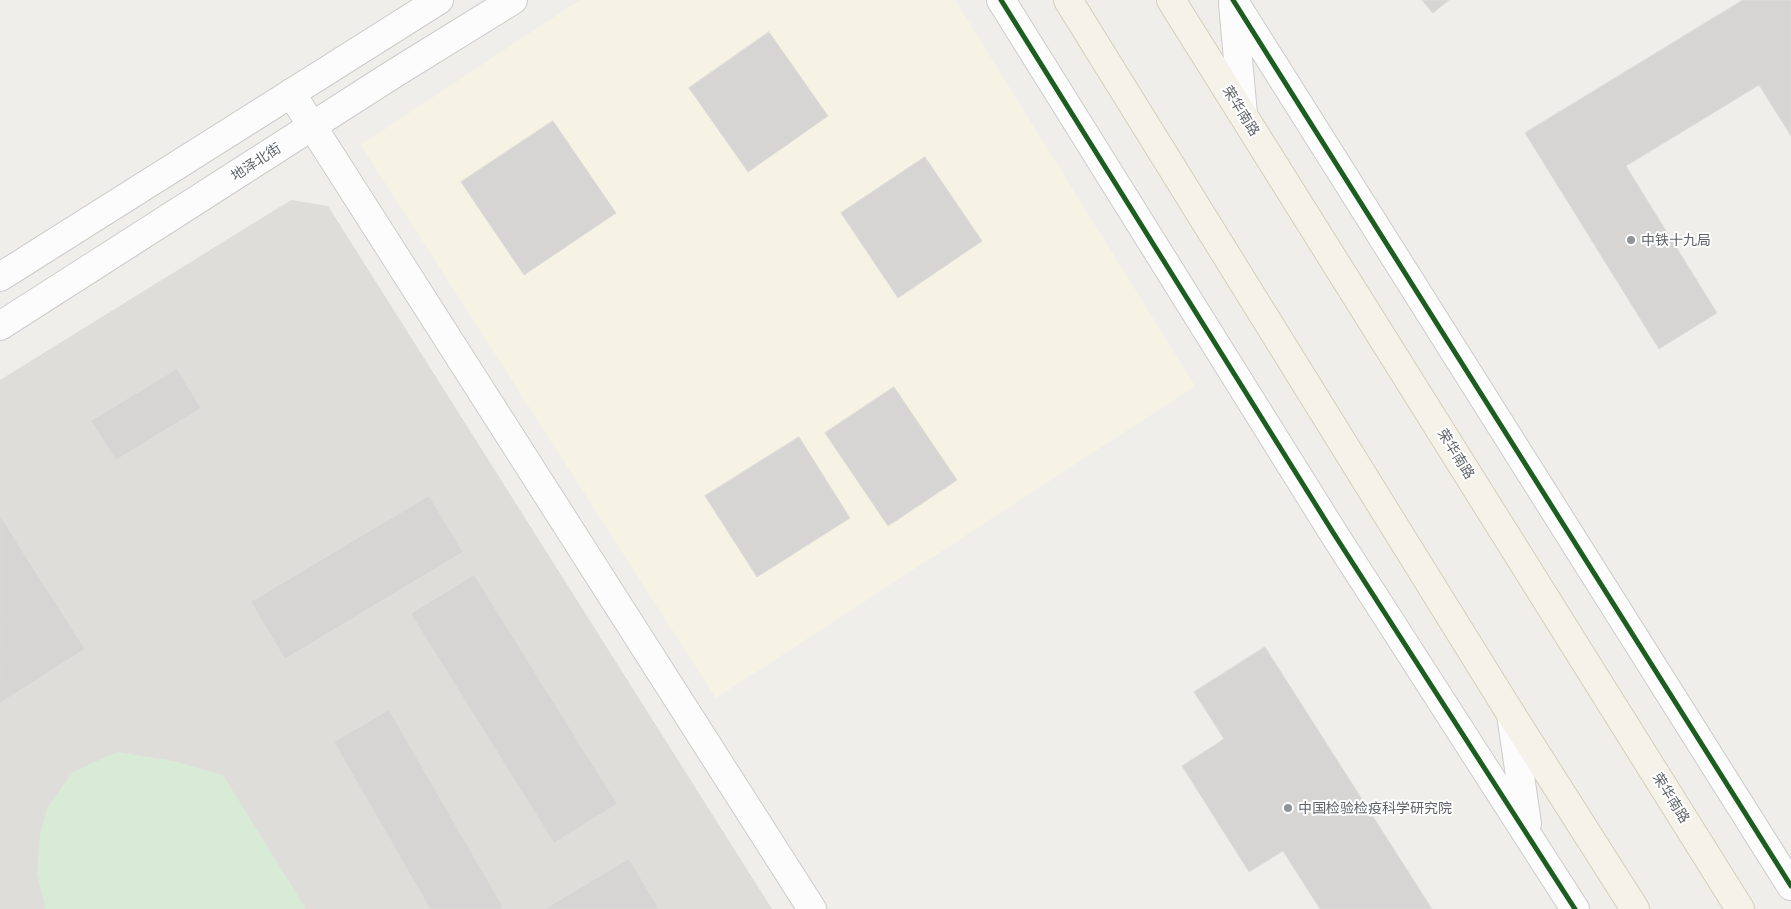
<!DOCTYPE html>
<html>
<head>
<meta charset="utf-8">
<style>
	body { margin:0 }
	canvas { display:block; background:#efeeea }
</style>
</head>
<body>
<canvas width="1791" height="909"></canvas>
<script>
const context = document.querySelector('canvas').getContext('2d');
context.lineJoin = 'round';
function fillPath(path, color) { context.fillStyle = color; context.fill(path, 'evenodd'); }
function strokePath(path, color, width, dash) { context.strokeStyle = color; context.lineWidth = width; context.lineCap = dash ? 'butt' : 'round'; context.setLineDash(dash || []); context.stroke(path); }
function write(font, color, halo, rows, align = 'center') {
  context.font = font + ' "Exo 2","Noto Sans SC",sans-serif'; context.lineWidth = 4; context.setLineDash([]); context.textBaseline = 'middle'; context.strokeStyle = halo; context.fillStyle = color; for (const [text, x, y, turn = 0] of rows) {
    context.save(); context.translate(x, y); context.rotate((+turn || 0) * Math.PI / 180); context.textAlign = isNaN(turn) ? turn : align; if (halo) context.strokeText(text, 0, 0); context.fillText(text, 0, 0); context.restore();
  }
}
const commercial = new Path2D(`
	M 580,0 L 955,0 L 1195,386 L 716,698 L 361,145 Z`);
const industrial = new Path2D(`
	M 291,200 L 328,206 L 772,909 L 0,909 L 0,380 Z`);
const green = new Path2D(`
	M 117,752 L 174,761 L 223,775 L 306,909 L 46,909 L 37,875 L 40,835 L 47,808 L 73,772 Z`);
const building = new Path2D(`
	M 1422,0 L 1449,0 L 1433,13 Z
	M 1743,0 L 1791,0 L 1791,136 L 1759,85 L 1626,166 L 1717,313 L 1659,349 L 1525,133 Z
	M 769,32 L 828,116 L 748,172 L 689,88 Z
	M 553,121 L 616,213 L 524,275 L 461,182 Z
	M 925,157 L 982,241 L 898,298 L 841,213 Z
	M 177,369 L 201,408 L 116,460 L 91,421 Z
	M 894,387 L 957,480 L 888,526 L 825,433 Z
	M 799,437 L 850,518 L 757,577 L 705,496 Z
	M 429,496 L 463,552 L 285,659 L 251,602 Z
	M 0,516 L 85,649 L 0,703 Z
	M 474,575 L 617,804 L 554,843 L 411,614 Z
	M 1265,647 L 1432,909 L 1320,909 L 1283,851 L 1249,872 L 1182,766 L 1224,739 L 1194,692 Z
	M 389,710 L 503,907 L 500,909 L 430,909 L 334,742 Z
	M 629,859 L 659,909 L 545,909 Z`);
const minor = new Path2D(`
	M 291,93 L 812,909`);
const tertiary = new Path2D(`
	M 1001,0 L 1334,534 L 1575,909
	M 1233,0 L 1791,886
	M 1233,4 L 1243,114
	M 0,277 L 439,0
	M 0,326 L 395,73 L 513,0
	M 1511,714 L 1527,824`);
const primary = new Path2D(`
	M 1068,0 L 1511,714 L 1635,909
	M 1171,0 L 1740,909`);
const cycleway = new Path2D(`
	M 1001,0 L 1334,534 L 1575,909
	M 1233,0 L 1791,886`);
const markers = [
	[1631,240,5,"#919496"],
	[1288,808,5,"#919496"]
];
const streetNames = [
	["荣华南路",1241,111,58],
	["地泽北街",256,162,-33],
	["荣华南路",1456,454,58],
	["荣华南路",1671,798,58]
];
const poiNames = [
	["中铁十九局",1641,240],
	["中国检验检疫科学研究院",1298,808]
];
fillPath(commercial, '#f7f3e4');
fillPath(industrial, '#dfddda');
fillPath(green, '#d8ebd6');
fillPath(building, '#d6d5d3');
strokePath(building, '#deddd9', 1);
strokePath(minor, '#cbcccc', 30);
strokePath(tertiary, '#cbcccc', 30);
strokePath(primary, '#d7ceb8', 30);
strokePath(minor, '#fdfcfc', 28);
strokePath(tertiary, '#fdfcfc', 28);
strokePath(primary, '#f4f2e9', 28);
strokePath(cycleway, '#1b5e20', 5);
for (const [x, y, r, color] of markers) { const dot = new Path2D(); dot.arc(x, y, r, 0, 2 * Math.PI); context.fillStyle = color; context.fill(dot); strokePath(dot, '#fff', 2); }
write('14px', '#5f6368', '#fff', streetNames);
write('14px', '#5f6368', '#fff', poiNames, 'left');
</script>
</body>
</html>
